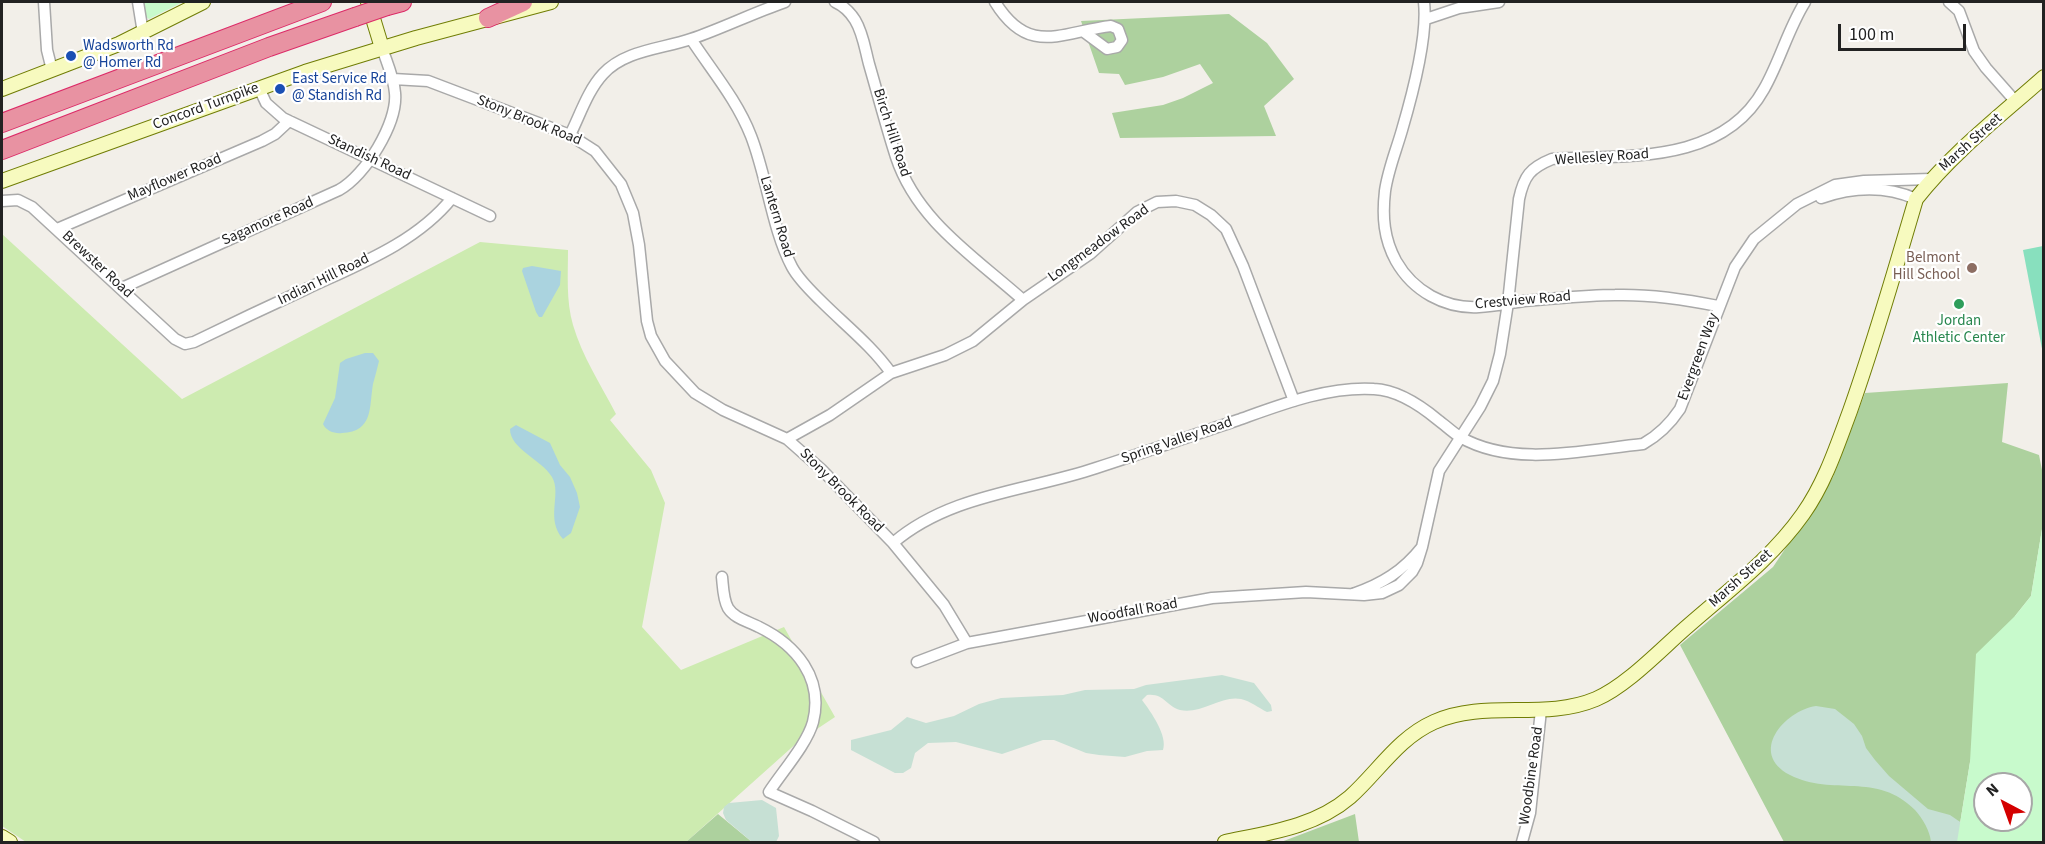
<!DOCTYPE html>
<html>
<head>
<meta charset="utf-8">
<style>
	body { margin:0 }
	#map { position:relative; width:2045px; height:844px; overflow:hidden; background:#f2efe9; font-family:"Source Sans 3",sans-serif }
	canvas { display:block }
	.frame { position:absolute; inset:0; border:3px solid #222; pointer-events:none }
	.north { position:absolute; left:1973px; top:772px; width:60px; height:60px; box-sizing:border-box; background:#fff; border:2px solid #a7a7a7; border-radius:50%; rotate:319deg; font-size:16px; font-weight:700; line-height:24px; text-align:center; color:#222 }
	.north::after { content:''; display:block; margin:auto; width:21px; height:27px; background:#d40000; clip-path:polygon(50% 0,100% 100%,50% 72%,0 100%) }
	.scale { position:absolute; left:1838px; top:24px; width:128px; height:27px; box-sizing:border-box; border:3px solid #222; border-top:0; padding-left:8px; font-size:18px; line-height:21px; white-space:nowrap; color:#222; -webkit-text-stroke:4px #fff; paint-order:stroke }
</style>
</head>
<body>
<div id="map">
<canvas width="2045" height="844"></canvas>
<div class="frame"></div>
<div class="north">N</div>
<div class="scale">100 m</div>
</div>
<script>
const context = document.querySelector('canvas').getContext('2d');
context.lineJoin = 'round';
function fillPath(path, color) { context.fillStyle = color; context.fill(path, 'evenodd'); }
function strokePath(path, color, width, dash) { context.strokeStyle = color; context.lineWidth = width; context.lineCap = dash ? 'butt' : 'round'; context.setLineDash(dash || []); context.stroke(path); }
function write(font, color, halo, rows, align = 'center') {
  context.font = font + ' "Source Sans 3",sans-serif'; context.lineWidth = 4.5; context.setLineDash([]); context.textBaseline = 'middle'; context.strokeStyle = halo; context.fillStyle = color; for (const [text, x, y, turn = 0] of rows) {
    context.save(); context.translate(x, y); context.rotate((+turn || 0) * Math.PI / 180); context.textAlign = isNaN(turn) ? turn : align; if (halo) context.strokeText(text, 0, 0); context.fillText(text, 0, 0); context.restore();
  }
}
const grass = new Path2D(`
	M 2,234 L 182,399 L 480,242 L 568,250 C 568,274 566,301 573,325 C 582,356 601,385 616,414 L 610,420 L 651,470 L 665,503 L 642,627 L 681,670 L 784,627 L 835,717 L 799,741 L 686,842 L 26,842 L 2,826 Z`);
const forest = new Path2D(`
	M 1229,14 L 1267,43 L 1294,79 L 1264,106 L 1276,136 L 1120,138 L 1112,113 L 1163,105 L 1183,98 L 1213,83 L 1200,64 L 1163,77 L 1125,85 L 1119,74 L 1099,73 L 1081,21 Z
	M 2008,383 L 2002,442 L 2039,455 L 2043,475 L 2043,523 L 2031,596 L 2015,616 L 1970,762 L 1957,842 L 1784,842 L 1680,645 L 1773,567 L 1833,477 L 1865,393 Z
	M 718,814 L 752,842 L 686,842 Z
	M 1355,814 L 1359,842 L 1281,842 Z`);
const wetland = new Path2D(`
	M 1222,675 L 1254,683 L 1271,705 L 1272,711 L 1267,712 C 1259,708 1250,701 1241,699 C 1221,695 1200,715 1180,710 C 1166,706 1164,693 1147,695 L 1142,700 C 1151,712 1168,736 1163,750 L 1147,751 L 1125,757 L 1099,755 L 1086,753 L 1054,740 L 1043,740 L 1002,754 L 956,742 L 928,743 L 915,753 L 911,768 L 903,773 L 895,773 L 851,750 L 851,740 L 891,730 L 907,717 L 926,723 L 954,716 L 979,704 L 1001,698 L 1063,695 L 1085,690 L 1134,689 L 1146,685 Z
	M 1816,706 L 1835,709 L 1854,724 L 1862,736 L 1866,748 L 1875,760 L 1889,776 L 1928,809 L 1950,815 L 1966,826 L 1998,842 L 1931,842 C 1930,831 1923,819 1915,810 C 1877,771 1833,797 1790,775 C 1748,753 1784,711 1816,706 Z
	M 762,800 L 776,808 L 779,836 L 776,842 L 752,842 L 726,820 L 723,813 L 724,807 L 729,803 Z`);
const park = new Path2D(`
	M 143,2 L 183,2 L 149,19 L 145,16 Z
	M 2043,523 L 2043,842 L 1957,842 L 1970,762 L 1976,654 L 2015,616 L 2031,596 ZM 1985,784 L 2021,784 L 2021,820 L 1985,820 Z`);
const pitch = new Path2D(`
	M 2043,246 L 2044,246 L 2043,354 L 2023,250 Z`);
const water = new Path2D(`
	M 532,266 L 561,271 L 560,285 L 542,317 L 539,317 L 536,312 L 522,271 L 523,268 Z
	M 365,353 L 373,353 L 379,361 C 377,369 375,377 373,384 C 369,406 374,432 342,433 C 335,434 326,431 323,424 L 335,398 L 340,363 L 346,359 Z
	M 516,425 L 550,443 L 560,465 L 570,477 L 577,493 L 580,507 L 571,533 L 563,539 C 545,519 562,494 552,477 C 541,459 510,449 510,429 Z`);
const street = new Path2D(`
	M 44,2 L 47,50 L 52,70
	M 138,2 L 143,33
	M 835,2 C 844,6 850,12 855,20 C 863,33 865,49 869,64 C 878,95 886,126 896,157 C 917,221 975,257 1023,300
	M 995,2 C 1029,57 1061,32 1111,26 L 1118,29 L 1122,40 L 1117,47 L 1107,49 L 1084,32
	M 1424,2 C 1428,37 1412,96 1402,130 C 1396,151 1388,170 1385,191 C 1382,217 1384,239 1396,261 C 1413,291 1445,309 1479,307 C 1494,306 1509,303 1524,301 C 1554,299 1584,295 1615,295 C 1650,294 1684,299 1718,306
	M 1949,2 L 1959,11 L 1974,51 L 1986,68 L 2016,102
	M 1426,19 L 1459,8 L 1499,2
	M 691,39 C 712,71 737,100 751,136 C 767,177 772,229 792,267 C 799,280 811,291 821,301 C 845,325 872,346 891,373
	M 393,79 L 428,81 L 570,135 L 595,151 L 621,184 L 633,213 L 639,245 L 647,321 L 651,336 L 665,361 L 695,393 L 723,410 L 787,439 L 821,469 L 893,543 L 944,605 L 967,643
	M 259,88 L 266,103 L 283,118 L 490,216
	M 570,135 C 580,115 588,90 603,74 C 625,50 662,49 691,39 C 723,28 753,13 785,2
	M 1821,198 C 1853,187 1884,185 1916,199
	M 2,201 L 18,200 L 32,207 L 175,339 L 185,344 L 194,342 C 231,324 269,306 306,289 C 357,265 416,243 452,198
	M 57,229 L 262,141 L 275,134 L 289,121
	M 122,288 L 339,190 C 365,176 398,123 395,93 C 394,78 387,63 382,48
	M 787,439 L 830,415 L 891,373 L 945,355 L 973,341 L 1023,300 L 1090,254 L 1137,212 L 1157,202 L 1176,201 L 1195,205 L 1211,215 L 1226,229 L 1243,266 L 1294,401
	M 893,543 C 950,494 1028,491 1096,468 C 1143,453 1190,436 1238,420 C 1280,405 1328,386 1374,389 C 1398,390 1420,405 1438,420 C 1445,425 1452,432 1460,437 C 1514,468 1584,450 1643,444 C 1659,435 1670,424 1680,409 L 1735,267 L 1754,239 L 1797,204 L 1835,185 L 1864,181 L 1931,179
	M 1422,547 L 1439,471 L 1480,407 L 1493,381 L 1500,354 L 1508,303 L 1519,199 C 1524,176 1530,168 1552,159 C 1626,155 1722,165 1764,89 C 1780,61 1788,29 1805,2
	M 722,577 C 723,586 723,599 728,608 C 735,619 748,621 759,627 C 796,645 824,678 813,722 C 807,744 782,772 769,792 L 812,811 L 874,842
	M 917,662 L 967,643 L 1212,598 L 1306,592 L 1364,595 L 1382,593 L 1399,585 L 1412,572 L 1417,563 L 1422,547 C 1403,571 1382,584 1353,594
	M 1522,842 L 1530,813 L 1541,710`);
const secondary = new Path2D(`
	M 368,2 L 382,48
	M 2,89 L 119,44 L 203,2
	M 2,181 L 305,72 L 416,38 L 551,2
	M 2,837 L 10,842
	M 1225,842 C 1268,833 1315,827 1350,797 C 1378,772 1398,738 1434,722 C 1485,699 1544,721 1596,699 C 1628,685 1662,648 1689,625 C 1729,590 1772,558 1803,514 C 1825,483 1837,446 1850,411 C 1875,341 1895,270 1916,199 C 1952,153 2000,116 2044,77`);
const highway = new Path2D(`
	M 387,6 L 402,2
	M 488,18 L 523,2
	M 2,123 L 322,2
	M 2,150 L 269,47 L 355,17`);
const highwayBridge = new Path2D(`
	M 355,17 L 387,6`);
const markers = [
	[71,56,6,"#1a4fb4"],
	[280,89,6,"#1a4fb4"],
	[1972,268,6,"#8d6e63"],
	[1959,304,6,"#2e9e5b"]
];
const transitNames = [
	["Wadsworth Rd",83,47],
	["@ Homer Rd",83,64],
	["East Service Rd",292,80],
	["@ Standish Rd",292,97]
];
const streetNames = [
	["Concord Turnpike",206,107,-20],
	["Stony Brook Road",529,121,22],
	["Birch Hill Road",891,133,72],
	["Marsh Street",1971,143,-42],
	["Standish Road",369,158,25],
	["Wellesley Road",1602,158,-4],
	["Mayflower Road",175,178,-23],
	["Lantern Road",776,217,73],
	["Sagamore Road",268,222,-24],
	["Longmeadow Road",1099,244,-36],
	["Brewster Road",97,265,43],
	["Indian Hill Road",324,280,-26],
	["Crestview Road",1523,301,-5],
	["Evergreen Way",1699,357,-70],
	["Spring Valley Road",1177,441,-19],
	["Stony Brook Road",841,491,45],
	["Marsh Street",1741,579,-42],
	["Woodfall Road",1133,612,-10],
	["Woodbine Road",1532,776,-82]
];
const educationNames = [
	["Belmont",1960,259],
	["Hill School",1960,276]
];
const leisureNames = [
	["Jordan",1959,322],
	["Athletic Center",1959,339]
];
fillPath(grass, '#cdebb0');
fillPath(forest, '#add19e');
fillPath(wetland, '#c6e0d4');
fillPath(park, '#c8facc');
fillPath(pitch, '#88e0be');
fillPath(water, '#aad3df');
strokePath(street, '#a9a9a9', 13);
strokePath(secondary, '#707d05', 16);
strokePath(highway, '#dc2a67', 20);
strokePath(street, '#fff', 10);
strokePath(secondary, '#f7fabf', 14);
strokePath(highway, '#e892a2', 18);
strokePath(highwayBridge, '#dc2a67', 20, []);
strokePath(highwayBridge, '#e892a2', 18);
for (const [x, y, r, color] of markers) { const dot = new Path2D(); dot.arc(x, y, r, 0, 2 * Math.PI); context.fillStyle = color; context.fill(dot); strokePath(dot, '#fff', 2); }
write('15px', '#164399', '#fff', transitNames, 'left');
write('15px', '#222', '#fff', streetNames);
write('15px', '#785e54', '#fff', educationNames, 'right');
write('15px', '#27864d', '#fff', leisureNames);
</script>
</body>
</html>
